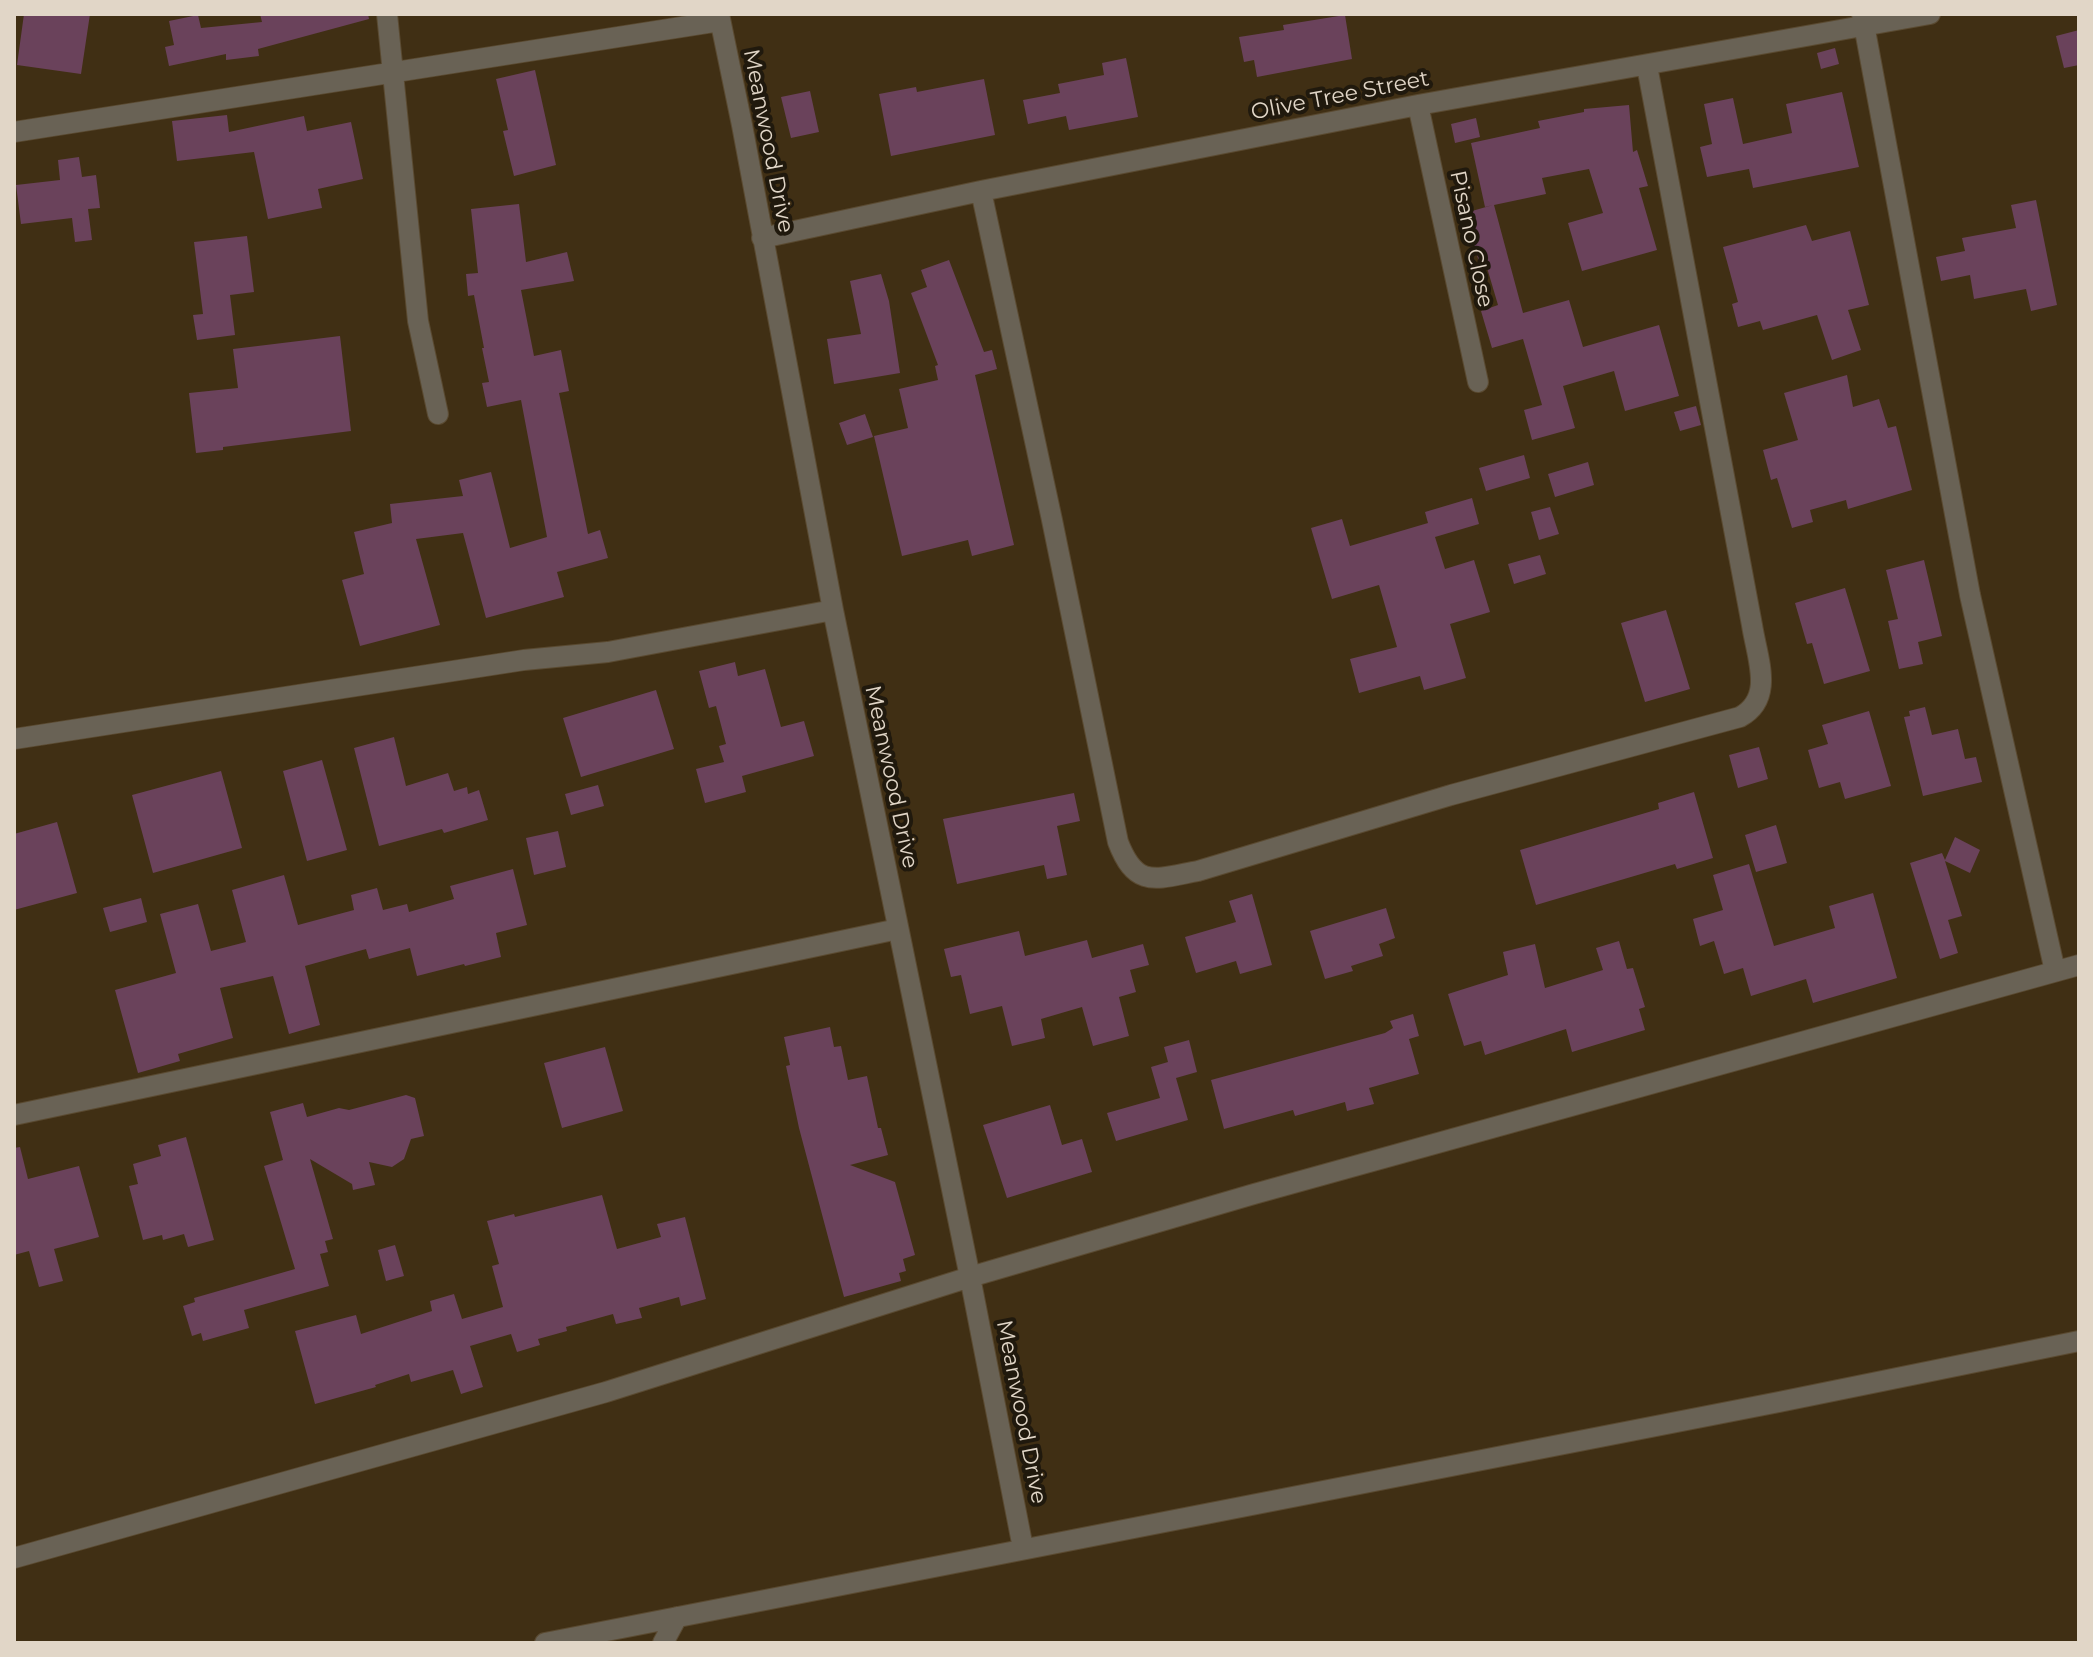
<!DOCTYPE html>
<html>
<head>
<meta charset="utf-8">
<style>
	body { margin:0 }
	#map { position:relative; width:2093px; height:1657px; overflow:hidden; background:#402f14; font-family:Montserrat,sans-serif }
	canvas { display:block }
	.frame { position:absolute; inset:0; border:16px solid #e1d6c7; pointer-events:none }
</style>
</head>
<body>
<div id="map">
<canvas width="2093" height="1657"></canvas>
<div class="frame"></div>
</div>
<script>
const context = document.querySelector('canvas').getContext('2d');
context.lineJoin = 'round';
function fillPath(path, color) { context.fillStyle = color; context.fill(path, 'evenodd'); }
function strokePath(path, color, width, dash) { context.strokeStyle = color; context.lineWidth = width; context.lineCap = dash ? 'butt' : 'round'; context.setLineDash(dash || []); context.stroke(path); }
function write(font, color, halo, rows, align = 'center') {
  context.font = font + ' Montserrat,sans-serif'; context.lineWidth = 8; context.setLineDash([]); context.textBaseline = 'middle'; context.strokeStyle = halo; context.fillStyle = color; for (const [text, x, y, turn = 0] of rows) {
    context.save(); context.translate(x, y); context.rotate((+turn || 0) * Math.PI / 180); context.textAlign = isNaN(turn) ? turn : align; if (halo) context.strokeText(text, 0, 0); context.fillText(text, 0, 0); context.restore();
  }
}
const building = new Path2D(`
	M 24,14 L 90,14 L 81,74 L 17,65 Z
	M 260,14 L 368,14 L 369,19 L 258,49 L 259,56 L 226,60 L 226,54 L 169,66 L 165,47 L 174,45 L 169,21 L 198,15 L 201,28 L 262,22 Z
	M 1345,15 L 1352,59 L 1257,77 L 1254,60 L 1244,62 L 1239,37 L 1284,30 L 1283,25 Z
	M 2079,30 L 2079,65 L 2064,68 L 2056,36 Z
	M 1835,48 L 1839,64 L 1821,69 L 1817,53 Z
	M 1126,58 L 1138,117 L 1069,130 L 1066,116 L 1028,124 L 1023,100 L 1060,93 L 1058,84 L 1104,75 L 1102,63 Z
	M 535,70 L 556,165 L 514,176 L 503,131 L 508,130 L 496,79 Z
	M 984,79 L 995,135 L 891,156 L 879,94 L 916,87 L 917,92 Z
	M 810,91 L 819,132 L 791,138 L 781,97 Z
	M 1842,92 L 1859,167 L 1753,188 L 1749,169 L 1707,177 L 1700,147 L 1712,144 L 1704,104 L 1733,98 L 1743,144 L 1792,133 L 1786,104 Z
	M 1629,105 L 1633,152 L 1637,150 L 1648,186 L 1639,188 L 1657,250 L 1582,271 L 1568,223 L 1603,213 L 1589,169 L 1542,178 L 1546,194 L 1494,205 L 1523,313 L 1569,300 L 1583,347 L 1659,325 L 1679,396 L 1625,411 L 1614,371 L 1563,386 L 1575,428 L 1532,440 L 1524,410 L 1542,405 L 1523,339 L 1492,348 L 1481,311 L 1498,305 L 1485,261 L 1479,262 L 1465,213 L 1493,205 L 1485,207 L 1471,143 L 1540,128 L 1538,121 L 1584,112 L 1584,109 Z
	M 227,115 L 229,132 L 304,116 L 307,131 L 351,122 L 363,179 L 318,189 L 322,208 L 268,219 L 254,152 L 177,161 L 172,121 Z
	M 1476,118 L 1480,137 L 1455,143 L 1451,124 Z
	M 79,157 L 82,177 L 96,175 L 100,208 L 88,209 L 92,240 L 75,242 L 72,218 L 21,224 L 16,185 L 60,180 L 58,160 Z
	M 2036,200 L 2057,305 L 2031,311 L 2026,289 L 1974,299 L 1970,275 L 1941,281 L 1936,257 L 1965,251 L 1962,238 L 2016,228 L 2011,205 Z
	M 519,204 L 526,262 L 567,252 L 574,281 L 521,290 L 534,356 L 561,350 L 569,391 L 559,393 L 588,534 L 600,530 L 608,558 L 557,572 L 564,597 L 486,618 L 463,533 L 416,539 L 440,625 L 360,646 L 342,580 L 364,574 L 354,532 L 392,523 L 390,504 L 463,496 L 459,480 L 491,472 L 510,548 L 547,537 L 521,400 L 487,407 L 482,383 L 489,382 L 482,348 L 484,348 L 474,295 L 468,296 L 466,274 L 478,273 L 471,209 Z
	M 1806,225 L 1812,241 L 1850,231 L 1869,305 L 1848,310 L 1861,350 L 1832,360 L 1817,315 L 1763,330 L 1760,321 L 1738,327 L 1732,304 L 1738,302 L 1723,247 Z
	M 247,236 L 254,292 L 230,295 L 235,335 L 197,340 L 193,315 L 203,314 L 194,242 Z
	M 949,260 L 984,352 L 992,350 L 997,369 L 975,375 L 1014,545 L 972,556 L 968,540 L 902,556 L 874,436 L 908,428 L 899,389 L 938,380 L 935,366 L 938,365 L 911,293 L 927,287 L 921,270 Z
	M 881,274 L 889,301 L 900,373 L 834,384 L 827,339 L 861,334 L 850,281 Z
	M 340,336 L 351,431 L 223,447 L 223,450 L 196,453 L 189,393 L 238,388 L 233,349 Z
	M 1847,375 L 1853,407 L 1879,399 L 1888,428 L 1896,426 L 1912,490 L 1848,509 L 1846,500 L 1810,510 L 1813,522 L 1792,528 L 1777,478 L 1771,480 L 1763,450 L 1798,440 L 1784,393 Z
	M 1696,406 L 1701,425 L 1680,431 L 1674,412 Z
	M 865,414 L 873,437 L 847,445 L 839,423 Z
	M 1524,455 L 1530,478 L 1486,491 L 1479,468 Z
	M 1588,462 L 1594,485 L 1555,497 L 1548,474 Z
	M 1472,498 L 1479,524 L 1435,537 L 1445,569 L 1474,560 L 1490,612 L 1450,624 L 1466,678 L 1424,690 L 1420,676 L 1359,693 L 1350,659 L 1397,647 L 1379,585 L 1332,599 L 1311,528 L 1342,519 L 1350,546 L 1428,523 L 1425,512 Z
	M 1550,507 L 1559,534 L 1539,540 L 1531,512 Z
	M 1540,555 L 1546,574 L 1514,584 L 1508,564 Z
	M 1924,560 L 1942,636 L 1918,642 L 1923,664 L 1899,669 L 1888,621 L 1898,619 L 1886,570 Z
	M 1845,588 L 1870,671 L 1824,684 L 1812,643 L 1807,644 L 1795,603 Z
	M 1666,610 L 1690,689 L 1645,702 L 1621,623 Z
	M 735,662 L 738,676 L 765,669 L 781,727 L 804,721 L 814,756 L 742,776 L 746,792 L 705,803 L 696,769 L 724,762 L 719,746 L 726,744 L 716,706 L 709,708 L 699,671 Z
	M 656,690 L 674,749 L 581,777 L 563,718 Z
	M 1925,707 L 1932,735 L 1958,729 L 1965,759 L 1976,757 L 1982,782 L 1923,796 L 1904,717 L 1910,716 L 1909,711 Z
	M 1869,711 L 1891,786 L 1845,799 L 1840,782 L 1819,788 L 1808,750 L 1828,744 L 1822,725 Z
	M 394,737 L 406,786 L 448,773 L 454,791 L 467,787 L 468,794 L 479,790 L 488,820 L 444,833 L 442,829 L 379,846 L 354,748 Z
	M 1759,747 L 1768,779 L 1738,788 L 1729,755 Z
	M 322,760 L 347,850 L 307,861 L 283,771 Z
	M 221,771 L 242,848 L 153,873 L 132,795 Z
	M 598,785 L 604,806 L 571,815 L 565,794 Z
	M 1694,792 L 1713,858 L 1677,869 L 1675,864 L 1536,905 L 1520,850 L 1659,809 L 1658,803 Z
	M 1074,793 L 1080,821 L 1057,826 L 1067,875 L 1047,879 L 1044,865 L 957,884 L 943,819 Z
	M 57,822 L 77,893 L 14,910 L 14,834 Z
	M 1776,825 L 1787,863 L 1756,872 L 1745,835 Z
	M 558,831 L 566,867 L 534,875 L 526,838 Z
	M 1955,837 L 1980,850 L 1970,873 L 1945,861 L 1962,916 L 1948,920 L 1958,953 L 1940,959 L 1910,863 L 1942,853 L 1945,860 Z
	M 1749,864 L 1774,946 L 1835,928 L 1829,906 L 1873,893 L 1897,978 L 1813,1003 L 1806,979 L 1751,996 L 1743,968 L 1724,974 L 1714,941 L 1700,946 L 1693,919 L 1723,910 L 1713,875 Z
	M 513,869 L 527,925 L 496,933 L 501,957 L 465,966 L 464,964 L 417,976 L 410,948 L 369,959 L 366,949 L 305,966 L 320,1025 L 289,1034 L 273,976 L 220,988 L 233,1038 L 178,1054 L 180,1061 L 138,1073 L 115,990 L 176,973 L 160,914 L 198,904 L 211,951 L 246,942 L 232,890 L 284,875 L 298,925 L 354,910 L 351,895 L 377,888 L 383,910 L 407,904 L 409,912 L 454,899 L 450,886 Z
	M 1252,894 L 1272,965 L 1240,974 L 1236,961 L 1196,973 L 1185,937 L 1236,922 L 1229,901 Z
	M 141,898 L 147,922 L 110,932 L 103,908 Z
	M 1386,908 L 1395,938 L 1379,944 L 1383,956 L 1351,966 L 1353,971 L 1325,979 L 1310,931 Z
	M 1019,931 L 1025,956 L 1087,940 L 1092,958 L 1143,944 L 1149,965 L 1130,970 L 1136,992 L 1119,997 L 1129,1036 L 1093,1046 L 1082,1007 L 1041,1019 L 1045,1038 L 1012,1046 L 1002,1006 L 970,1014 L 961,975 L 951,977 L 944,949 Z
	M 1619,941 L 1627,969 L 1633,968 L 1645,1007 L 1639,1009 L 1645,1030 L 1572,1052 L 1566,1029 L 1485,1055 L 1481,1041 L 1464,1046 L 1448,994 L 1508,975 L 1503,952 L 1535,944 L 1545,988 L 1603,970 L 1596,948 Z
	M 1413,1014 L 1419,1036 L 1409,1039 L 1419,1074 L 1369,1088 L 1374,1104 L 1347,1111 L 1345,1102 L 1295,1116 L 1293,1110 L 1224,1129 L 1211,1080 L 1385,1033 L 1393,1028 L 1390,1021 Z
	M 830,1027 L 834,1047 L 841,1046 L 848,1080 L 867,1076 L 878,1128 L 881,1128 L 888,1155 L 850,1165 L 895,1182 L 915,1255 L 903,1259 L 906,1271 L 899,1273 L 901,1281 L 844,1297 L 799,1128 L 786,1066 L 790,1065 L 784,1037 Z
	M 1189,1040 L 1197,1072 L 1176,1078 L 1188,1120 L 1116,1141 L 1107,1113 L 1160,1098 L 1151,1067 L 1168,1062 L 1164,1047 Z
	M 605,1047 L 623,1111 L 562,1128 L 544,1063 Z
	M 406,1095 L 415,1098 L 424,1136 L 411,1139 L 404,1159 L 392,1167 L 369,1162 L 375,1185 L 353,1190 L 352,1184 L 310,1159 L 333,1239 L 325,1241 L 328,1252 L 320,1254 L 329,1286 L 244,1310 L 249,1328 L 203,1341 L 201,1333 L 192,1336 L 183,1306 L 195,1302 L 194,1298 L 295,1269 L 264,1166 L 283,1160 L 270,1112 L 303,1103 L 307,1117 L 339,1108 L 349,1110 Z
	M 1050,1105 L 1062,1145 L 1082,1139 L 1092,1172 L 1007,1198 L 983,1125 Z
	M 186,1137 L 214,1240 L 188,1247 L 184,1234 L 163,1240 L 162,1235 L 143,1240 L 129,1186 L 138,1184 L 133,1164 L 161,1156 L 158,1145 Z
	M 20,1147 L 28,1179 L 79,1166 L 99,1237 L 54,1249 L 63,1281 L 39,1287 L 29,1251 L 14,1255 L 14,1148 Z
	M 602,1195 L 617,1249 L 661,1237 L 657,1224 L 685,1217 L 706,1299 L 681,1306 L 679,1297 L 639,1308 L 642,1318 L 616,1324 L 613,1314 L 566,1327 L 567,1331 L 538,1339 L 540,1345 L 517,1352 L 511,1334 L 470,1346 L 483,1387 L 461,1394 L 453,1370 L 411,1382 L 409,1374 L 375,1385 L 376,1387 L 315,1404 L 295,1331 L 356,1315 L 361,1334 L 432,1311 L 430,1301 L 454,1294 L 462,1319 L 503,1307 L 492,1266 L 499,1264 L 487,1221 L 514,1214 L 515,1217 Z
	M 395,1245 L 404,1276 L 386,1281 L 378,1250 Z`);
const street = new Path2D(`
	M 387,14 L 418,321 L 438,414
	M 719,14 L 742,125 L 833,610 L 970,1277 L 1023,1548
	M 1862,14 L 1970,595 L 2055,971
	M 1418,105 L 1478,382
	M 14,132 L 720,21
	M 981,191 L 1052,520 L 1118,842 C 1136,889 1155,879 1198,871 L 1451,795 L 1740,717 C 1775,698 1757,658 1752,625 L 1647,66
	M 762,238 L 981,191 L 1418,105 L 1930,14
	M 14,739 L 524,660 L 608,652 L 833,610
	M 14,1115 L 898,929
	M 14,1558 L 606,1392 L 970,1277 L 1254,1194 L 2079,965
	M 545,1643 L 1779,1402 L 2079,1341
	M 663,1643 L 677,1617`);
const streetNames = [
	["Olive Tree Street",1340,96,-11],
	["Meanwood Drive",768,141,79],
	["Pisano Close",1471,239,78],
	["Meanwood Drive",891,777,78],
	["Meanwood Drive",1021,1412,79]
];
fillPath(building, '#6a425b');
strokePath(street, '#5a4a31', 22);
strokePath(street, '#696255', 20);
write('22px', '#e1d6c7', '#20190d', streetNames);
</script>
</body>
</html>
